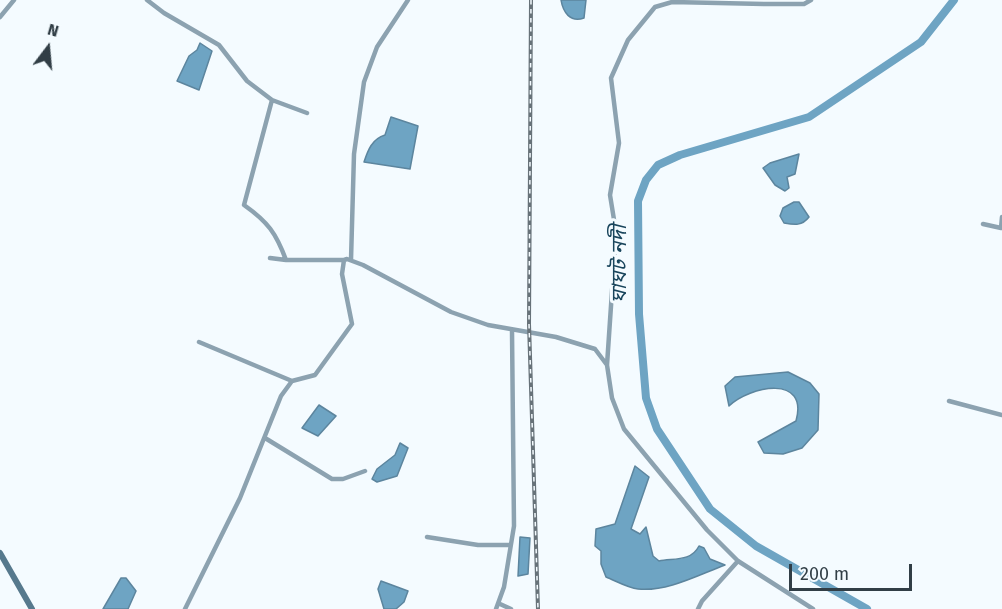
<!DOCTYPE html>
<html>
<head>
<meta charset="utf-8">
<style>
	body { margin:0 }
	#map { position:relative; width:1002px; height:609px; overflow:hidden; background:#f4fbff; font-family:"Fira Sans",sans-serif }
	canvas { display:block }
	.north { position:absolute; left:18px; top:18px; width:60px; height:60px; -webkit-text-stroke:4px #f4fbff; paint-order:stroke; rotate:16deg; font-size:16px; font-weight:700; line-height:24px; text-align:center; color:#313e46 }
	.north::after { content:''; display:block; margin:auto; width:21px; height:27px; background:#313e46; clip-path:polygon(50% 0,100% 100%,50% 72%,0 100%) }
	.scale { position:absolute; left:789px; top:564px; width:123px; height:27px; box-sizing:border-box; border:3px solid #313e46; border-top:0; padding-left:8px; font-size:18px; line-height:21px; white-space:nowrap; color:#313e46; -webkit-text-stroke:4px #f4fbff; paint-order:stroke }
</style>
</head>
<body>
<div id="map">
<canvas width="1002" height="609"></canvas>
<div class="north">N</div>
<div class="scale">200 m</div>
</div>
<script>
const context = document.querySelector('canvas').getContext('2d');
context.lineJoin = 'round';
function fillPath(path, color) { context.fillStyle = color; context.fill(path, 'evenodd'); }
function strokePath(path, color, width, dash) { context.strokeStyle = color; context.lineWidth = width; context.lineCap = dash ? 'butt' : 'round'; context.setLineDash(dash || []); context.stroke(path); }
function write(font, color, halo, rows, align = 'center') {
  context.font = font + ' "Fira Sans","Noto Sans Bengali",sans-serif'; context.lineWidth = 6; context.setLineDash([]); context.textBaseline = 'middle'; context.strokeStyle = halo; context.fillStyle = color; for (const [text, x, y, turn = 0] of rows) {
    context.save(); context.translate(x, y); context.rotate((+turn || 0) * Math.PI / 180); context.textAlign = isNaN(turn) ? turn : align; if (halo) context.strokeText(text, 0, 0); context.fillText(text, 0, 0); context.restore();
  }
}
const water = new Path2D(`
	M 561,0 L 586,0 L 584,18 C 570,23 563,12 561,0 Z
	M 200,43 L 212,51 L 199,90 L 177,81 L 189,56 L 197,50 Z
	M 391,117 L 418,126 L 410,169 L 364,162 C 368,150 372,139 385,135 Z
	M 799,154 L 795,174 L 787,177 L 789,188 L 785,191 L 775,185 L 763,168 L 770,163 Z
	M 794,202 L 799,202 L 809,217 C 802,226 795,225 784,223 L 780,216 L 783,208 Z
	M 788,372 L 810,383 L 819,394 L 818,430 L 802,448 L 783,454 L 764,453 L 758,442 L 796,421 C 809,374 750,386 729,406 L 725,386 L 735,377 Z
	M 319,405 L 336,416 L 318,436 L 302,428 Z
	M 400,443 L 408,448 L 397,476 L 377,482 L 372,479 L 377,469 L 395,455 Z
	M 635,466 L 649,477 L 631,529 L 640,534 L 646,527 L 653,556 L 659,561 C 673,558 691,562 699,546 L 704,548 L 710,559 L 725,565 C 698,575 667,592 638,589 C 628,588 616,581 606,577 L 601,564 L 601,551 L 595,546 L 596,529 L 615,524 Z
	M 520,537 L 530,538 L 528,574 L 518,576 Z
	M 121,578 L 126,578 L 136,591 L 128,609 L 103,609 Z
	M 381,581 L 408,591 L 404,602 L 396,609 L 384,609 L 378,589 Z`);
const river = new Path2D(`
	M 867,609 L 756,546 L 710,509 L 657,429 L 646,398 L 639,314 L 638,201 L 646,180 L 658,165 L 680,155 L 809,117 L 921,42 L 954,0`);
const minor = new Path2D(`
	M 147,0 L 164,13 L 219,45 L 247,81 L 272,100 L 307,113
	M 811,0 L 804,4 L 764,4 L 672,2 L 655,7 L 628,40 L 611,78 L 619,143 L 610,195 L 616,232 L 607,365 L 612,398 L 624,429 L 707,530 L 738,561 L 813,609
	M 0,17 L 14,0
	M 272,100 L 244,205 C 268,222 276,233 286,260 L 344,260
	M 983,224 L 1001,228
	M 1001,228 L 1002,217
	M 270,258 L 286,260
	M 351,260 L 354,154 L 364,82 L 377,47 L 408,0
	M 199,342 L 292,381
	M 949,401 L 1002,415
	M 265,438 L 332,479 L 343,479 L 365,471
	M 427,537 L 478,545 L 509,545
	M 500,604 L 511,609
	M 185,609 L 240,498 L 281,396 L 292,381 L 315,375 L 352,324 L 342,274 L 344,260 L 347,259 L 363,265 L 451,312 L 488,325 L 556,337 L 595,349 L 607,365
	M 496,609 L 504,587 L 514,526 L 512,331
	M 698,609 L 702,601 L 738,561`);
const secondary = new Path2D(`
	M 0,553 L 32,609`);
const rail = new Path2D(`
	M 531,0 L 529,324 L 538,609`);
const waterNames = [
	["ঘাঘট নদী",620,264,-90]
];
fillPath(water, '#6ea4c3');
strokePath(water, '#5c859e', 1.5);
strokePath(river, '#6ea4c3', 8);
strokePath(minor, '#8ca2b0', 4.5);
strokePath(secondary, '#56798d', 6);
strokePath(rail, '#677279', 4);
strokePath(rail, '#f4fbff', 1.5, [4.5]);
write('italic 21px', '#19455c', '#f4fbff', waterNames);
</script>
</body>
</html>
